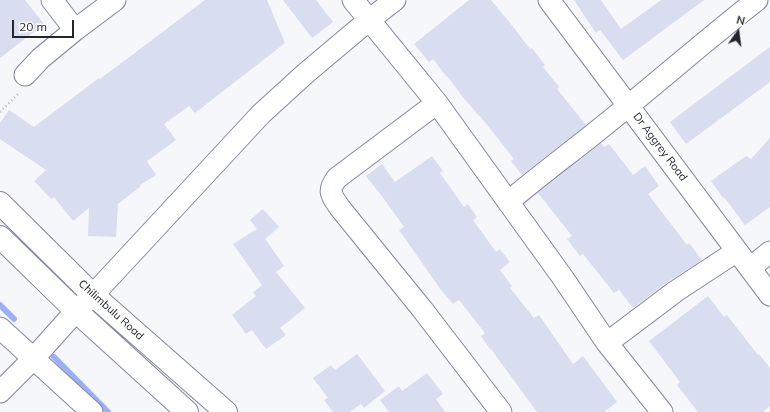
<!DOCTYPE html>
<html>
<head>
<meta charset="utf-8">
<style>
	body { margin:0 }
	#map { position:relative; width:770px; height:412px; overflow:hidden; background:#f6f7fb; font-family:Mulish,sans-serif }
	canvas { display:block }
	.north { position:absolute; left:718px; top:12px; width:40px; height:40px; -webkit-text-stroke:3px #fff; paint-order:stroke; rotate:14deg; font-size:11px; font-weight:700; line-height:16px; text-align:center; color:#23252d }
	.north::after { content:''; display:block; margin:auto; width:14px; height:18px; background:#23252d; clip-path:polygon(50% 0,100% 100%,50% 72%,0 100%) }
	.scale { position:absolute; left:12px; top:20px; width:62px; height:18px; box-sizing:border-box; border:2px solid #23252d; border-top:0; padding-left:5px; font-size:12px; line-height:14px; white-space:nowrap; color:#23252d; -webkit-text-stroke:3px #fff; paint-order:stroke }
</style>
</head>
<body>
<div id="map">
<canvas width="770" height="412"></canvas>
<div class="north">N</div>
<div class="scale">20 m</div>
</div>
<script>
const context = document.querySelector('canvas').getContext('2d');
context.lineJoin = 'round';
function strokePath(path, color, width, dash) { context.strokeStyle = color; context.lineWidth = width; context.lineCap = dash ? 'butt' : 'round'; context.setLineDash(dash || []); context.stroke(path); }
function fillPath(path, color) { context.fillStyle = color; context.fill(path, 'evenodd'); }
function write(font, color, halo, rows, align = 'center') {
  context.font = font + ' Mulish,sans-serif'; context.lineWidth = 3; context.setLineDash([]); context.textBaseline = 'middle'; context.strokeStyle = halo; context.fillStyle = color; for (const [text, x, y, turn = 0] of rows) {
    context.save(); context.translate(x, y); context.rotate((+turn || 0) * Math.PI / 180); context.textAlign = isNaN(turn) ? turn : align; if (halo) context.strokeText(text, 0, 0); context.fillText(text, 0, 0); context.restore();
  }
}
const stream = new Path2D(`
	M 0,305 L 14,319
	M 54,357 L 108,412`);
const building = new Path2D(`
	M 0,0 L 25,0 L 44,24 L 0,58 Z
	M 205,0 L 267,0 L 285,43 L 195,113 L 189,106 L 164,124 L 176,140 L 147,161 L 156,175 L 140,185 L 141,186 L 118,204 L 116,237 L 88,236 L 89,208 L 73,221 L 54,197 L 51,199 L 34,181 L 46,170 L 0,139 L 0,123 L 9,110 L 34,127 L 99,78 L 100,79 L 140,49 Z
	M 283,0 L 316,0 L 333,22 L 312,38 Z
	M 469,0 L 491,0 L 504,16 L 504,15 L 530,49 L 532,48 L 545,65 L 543,67 L 559,87 L 557,89 L 586,125 L 522,175 L 511,161 L 514,159 L 480,116 L 479,116 L 462,96 L 448,77 L 447,77 L 433,59 L 429,62 L 414,44 Z
	M 574,0 L 601,0 L 621,29 L 661,0 L 704,0 L 623,60 L 600,30 L 596,33 Z
	M 770,47 L 770,82 L 686,144 L 670,122 Z
	M 770,138 L 770,207 L 745,225 L 724,197 L 723,198 L 711,181 L 746,156 L 751,159 Z
	M 601,143 L 604,147 L 609,144 L 633,175 L 645,166 L 659,186 L 648,194 L 687,245 L 689,243 L 702,260 L 669,281 L 633,308 L 619,290 L 614,293 L 583,254 L 580,256 L 567,239 L 572,236 L 538,193 Z
	M 432,156 L 443,171 L 440,173 L 464,207 L 468,204 L 477,217 L 473,220 L 496,252 L 500,249 L 510,262 L 500,270 L 512,286 L 510,288 L 534,318 L 539,315 L 573,364 L 583,356 L 617,402 L 604,412 L 537,412 L 491,349 L 490,349 L 481,336 L 485,333 L 459,300 L 453,304 L 441,290 L 399,230 L 404,227 L 384,199 L 366,176 L 382,164 L 395,182 Z
	M 263,209 L 279,227 L 265,239 L 264,237 L 284,266 L 276,272 L 305,308 L 280,328 L 286,335 L 266,349 L 252,330 L 246,334 L 232,315 L 256,296 L 253,292 L 262,285 L 233,244 L 257,229 L 250,220 Z
	M 708,296 L 724,317 L 727,315 L 758,355 L 759,354 L 770,368 L 770,406 L 763,412 L 698,412 L 677,385 L 680,382 L 649,341 Z
	M 357,354 L 385,391 L 364,408 L 361,404 L 350,412 L 333,412 L 324,400 L 328,398 L 313,378 L 331,365 L 335,370 Z
	M 427,373 L 443,394 L 436,399 L 445,412 L 389,412 L 380,400 L 399,386 L 402,391 Z`);
const path = new Path2D(`
	M 0,112 L 18,94`);
const street = new Path2D(`
	M 52,0 L 75,30
	M 353,0 L 437,103 L 563,278 L 607,343 L 662,412
	M 549,0 L 770,295
	M 25,75 L 41,58 L 75,30 L 115,0
	M 437,103 L 337,178 C 327,191 331,195 340,208 L 422,309 L 501,412
	M 508,202 C 540,175 574,150 606,124 C 657,83 706,40 757,0
	M 750,268 L 770,252
	M 0,328 L 92,412
	M 607,343 L 676,291 L 737,251
	M 0,392 L 33,359 L 76,311 L 93,295 L 261,114 L 306,73 L 369,20 L 395,0`);
const secondary = new Path2D(`
	M 0,203 L 93,295 L 226,412
	M 0,237 L 76,311 L 187,412`);
const streetNames = [
	["Dr Aggrey Road",660,147,53],
	["Chilimbulu Road",111,310,42]
];
strokePath(stream, '#9faff3', 6);
fillPath(building, '#d8ddef');
strokePath(street, '#82889b', 23);
strokePath(secondary, '#82889b', 24);
strokePath(path, '#b6b7bc', 2.5, [1, 3]);
strokePath(street, '#fff', 21);
strokePath(secondary, '#fff', 22);
write('11px', '#23252d', '#fff', streetNames);
</script>
</body>
</html>
